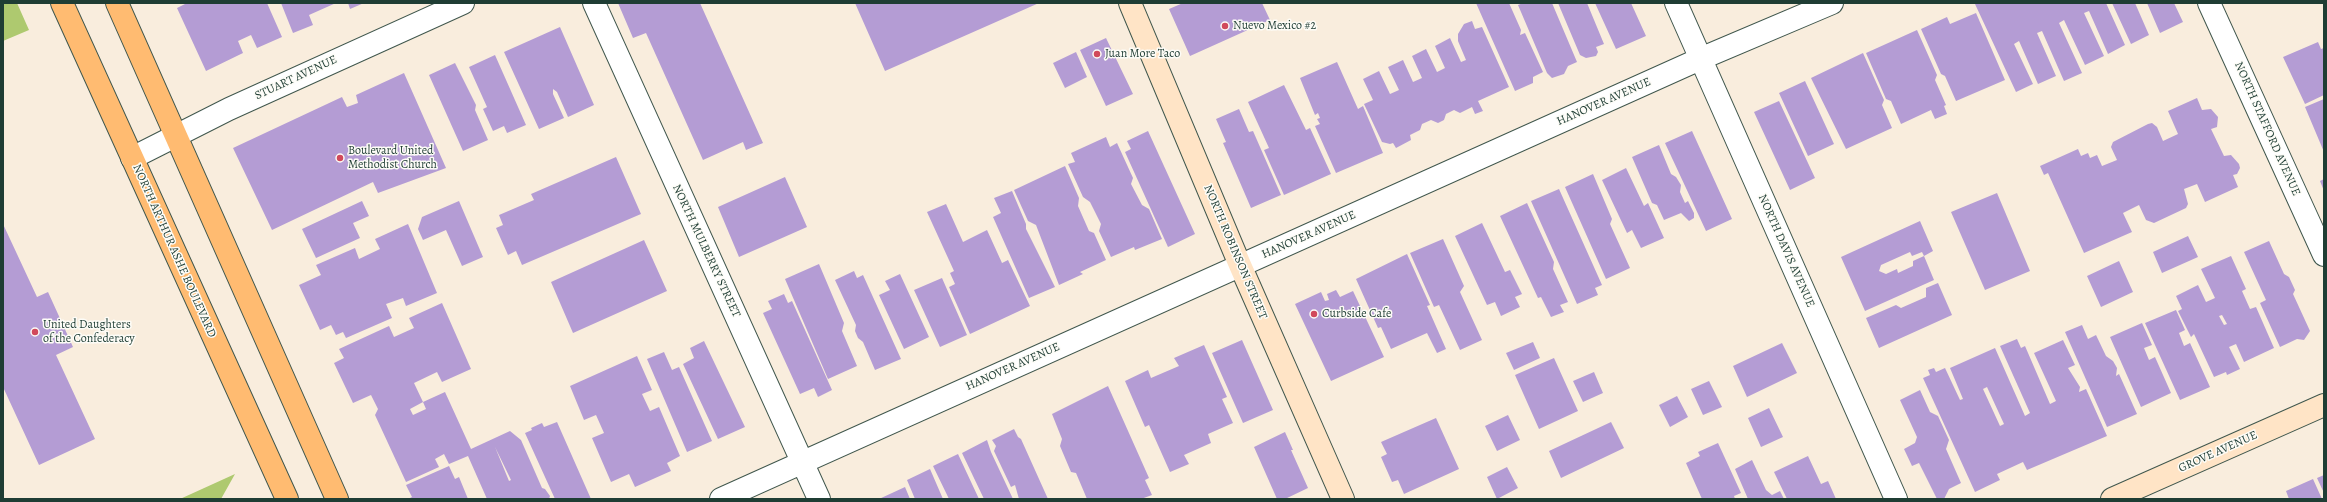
<!DOCTYPE html>
<html>
<head>
<meta charset="utf-8">
<style>
	body { margin:0 }
	#map { position:relative; width:2327px; height:502px; overflow:hidden; background:#f9eddd; font-family:Alegreya,serif }
	canvas { display:block }
	.frame { position:absolute; inset:0; border:4px solid #1f3d34; pointer-events:none }
</style>
</head>
<body>
<div id="map">
<canvas width="2327" height="502"></canvas>
<div class="frame"></div>
</div>
<script>
const context = document.querySelector('canvas').getContext('2d');
context.lineJoin = 'round';
function fillPath(path, color) { context.fillStyle = color; context.fill(path, 'evenodd'); }
function strokePath(path, color, width, dash) { context.strokeStyle = color; context.lineWidth = width; context.lineCap = dash ? 'butt' : 'round'; context.setLineDash(dash || []); context.stroke(path); }
function write(font, color, halo, rows, align = 'center') {
  context.font = font + ' Alegreya,serif'; context.lineWidth = 3; context.setLineDash([]); context.textBaseline = 'middle'; context.strokeStyle = halo; context.fillStyle = color; for (const [text, x, y, turn = 0] of rows) {
    context.save(); context.translate(x, y); context.rotate((+turn || 0) * Math.PI / 180); context.textAlign = isNaN(turn) ? turn : align; if (halo) context.strokeText(text, 0, 0); context.fillText(text, 0, 0); context.restore();
  }
}
const green = new Path2D(`
	M 3,3 L 17,3 L 29,30 L 3,41 Z
	M 235,474 L 221,499 L 180,499 Z`);
const building = new Path2D(`
	M 187,3 L 267,3 L 282,37 L 257,48 L 251,35 L 238,41 L 243,53 L 206,71 L 177,8 Z
	M 281,3 L 336,3 L 309,15 L 313,25 L 293,33 Z
	M 348,3 L 364,3 L 350,9 Z
	M 618,3 L 700,3 L 763,143 L 746,150 L 743,142 L 703,160 L 646,33 L 633,38 Z
	M 855,3 L 1039,3 L 885,71 Z
	M 1183,3 L 1262,3 L 1270,20 L 1190,56 L 1169,9 Z
	M 1476,3 L 1509,3 L 1521,30 L 1520,35 L 1525,33 L 1543,72 L 1533,77 L 1533,83 L 1515,91 Z
	M 1523,3 L 1552,3 L 1577,62 L 1568,66 L 1564,74 L 1552,78 L 1547,73 L 1518,5 Z
	M 1558,3 L 1587,3 L 1604,44 L 1596,47 L 1598,52 L 1596,56 L 1586,58 L 1580,55 Z
	M 1595,3 L 1631,3 L 1646,36 L 1616,49 Z
	M 2106,3 L 2125,45 L 2108,54 L 2089,11 L 2084,13 L 2104,56 L 2085,65 L 2064,20 L 2059,23 L 2082,73 L 2064,81 L 2042,31 L 2037,33 L 2056,76 L 2038,84 L 2019,41 L 2014,44 L 2033,84 L 2016,92 L 1975,4 Z
	M 2112,3 L 2135,3 L 2149,35 L 2131,44 Z
	M 2147,3 L 2174,3 L 2183,22 L 2160,33 Z
	M 1976,13 L 2005,80 L 1956,101 L 1945,76 L 1941,74 L 1921,29 L 1947,17 L 1950,24 Z
	M 1472,21 L 1475,29 L 1482,27 L 1509,87 L 1478,101 L 1483,111 L 1475,114 L 1472,107 L 1460,113 L 1454,110 L 1446,114 L 1444,120 L 1438,123 L 1431,120 L 1422,124 L 1420,130 L 1410,135 L 1411,140 L 1396,148 L 1393,143 L 1390,144 L 1382,142 L 1364,104 L 1373,100 L 1363,79 L 1379,71 L 1390,94 L 1399,90 L 1388,67 L 1403,60 L 1413,82 L 1422,78 L 1412,56 L 1426,49 L 1437,72 L 1445,68 L 1435,46 L 1450,38 L 1461,62 L 1466,60 L 1458,41 L 1458,34 L 1464,24 Z
	M 560,27 L 594,105 L 568,117 L 557,92 L 553,89 L 553,94 L 564,118 L 539,129 L 504,52 Z
	M 1917,30 L 1937,75 L 1935,80 L 1946,105 L 1944,106 L 1947,114 L 1935,119 L 1931,110 L 1901,124 L 1891,101 L 1886,99 L 1866,53 Z
	M 1106,38 L 1133,94 L 1106,106 L 1080,50 Z
	M 2318,42 L 2321,49 L 2324,48 L 2324,95 L 2305,104 L 2283,57 Z
	M 1076,52 L 1087,77 L 1065,88 L 1053,63 Z
	M 1863,53 L 1884,100 L 1882,105 L 1892,128 L 1846,149 L 1811,78 Z
	M 495,55 L 526,125 L 507,133 L 504,126 L 493,131 L 483,109 L 487,107 L 469,67 Z
	M 1337,62 L 1358,109 L 1363,106 L 1383,153 L 1336,173 L 1315,126 L 1320,124 L 1317,119 L 1320,118 L 1318,113 L 1315,115 L 1300,78 Z
	M 455,63 L 476,105 L 475,110 L 488,140 L 463,151 L 429,75 Z
	M 404,73 L 446,168 L 378,193 L 373,182 L 272,230 L 233,148 L 342,97 L 347,107 L 358,103 L 356,95 Z
	M 1805,81 L 1834,144 L 1808,156 L 1779,93 Z
	M 1284,85 L 1306,130 L 1310,128 L 1331,174 L 1284,195 L 1264,150 L 1269,148 L 1248,102 Z
	M 2197,98 L 2202,110 L 2211,109 L 2218,117 L 2217,127 L 2211,129 L 2224,156 L 2231,155 L 2239,164 L 2240,168 L 2237,174 L 2233,175 L 2238,187 L 2205,202 L 2197,184 L 2184,189 L 2188,204 L 2186,208 L 2154,223 L 2146,220 L 2139,205 L 2123,213 L 2132,232 L 2084,253 L 2048,173 L 2044,175 L 2040,166 L 2078,149 L 2081,156 L 2088,153 L 2090,158 L 2097,155 L 2102,166 L 2117,160 L 2111,147 L 2113,142 L 2148,124 L 2152,123 L 2157,127 L 2163,141 L 2178,134 L 2168,111 Z
	M 2324,99 L 2324,152 L 2305,107 Z
	M 1779,101 L 1815,178 L 1790,190 L 1754,112 Z
	M 1239,109 L 1249,132 L 1253,131 L 1281,195 L 1251,208 L 1223,143 L 1226,142 L 1216,119 Z
	M 1148,131 L 1195,234 L 1168,247 L 1125,152 L 1131,149 L 1127,141 Z
	M 1692,131 L 1732,219 L 1706,231 L 1665,143 Z
	M 1106,137 L 1110,147 L 1117,143 L 1133,178 L 1131,184 L 1142,205 L 1149,209 L 1162,239 L 1135,250 L 1134,247 L 1111,257 L 1099,231 L 1101,224 L 1090,202 L 1083,197 L 1068,164 L 1075,162 L 1071,153 Z
	M 1659,145 L 1671,174 L 1676,177 L 1681,185 L 1680,192 L 1685,203 L 1688,201 L 1694,213 L 1694,218 L 1689,221 L 1681,213 L 1664,220 L 1657,205 L 1652,203 L 1632,157 Z
	M 616,157 L 641,214 L 522,265 L 516,251 L 508,255 L 496,228 L 503,225 L 499,215 L 534,200 L 531,194 Z
	M 1065,166 L 1079,198 L 1078,206 L 1089,231 L 1094,233 L 1106,260 L 1080,272 L 1083,274 L 1059,285 L 1036,225 L 1028,221 L 1014,190 Z
	M 1626,168 L 1644,206 L 1648,203 L 1664,238 L 1641,248 L 1632,230 L 1627,233 L 1602,180 Z
	M 1593,174 L 1612,219 L 1610,224 L 1630,268 L 1606,279 L 1565,187 Z
	M 785,177 L 807,227 L 739,257 L 718,207 Z
	M 2324,179 L 2324,191 L 2320,181 Z
	M 1559,189 L 1602,285 L 1595,288 L 1598,295 L 1577,304 L 1531,201 Z
	M 1012,191 L 1026,224 L 1026,229 L 1055,287 L 1029,298 L 993,217 L 1001,213 L 994,198 Z
	M 1997,193 L 2030,271 L 1985,290 L 1951,212 Z
	M 362,201 L 369,216 L 353,223 L 360,238 L 316,258 L 302,229 Z
	M 459,201 L 483,257 L 462,266 L 446,230 L 423,240 L 418,229 L 422,217 Z
	M 1527,203 L 1554,262 L 1553,269 L 1568,302 L 1560,305 L 1564,312 L 1551,317 L 1541,297 L 1538,298 L 1500,216 Z
	M 946,204 L 963,242 L 987,230 L 1002,263 L 1008,260 L 1030,306 L 970,334 L 949,287 L 955,284 L 950,273 L 954,271 L 927,212 Z
	M 1920,221 L 1933,251 L 1924,256 L 1922,252 L 1912,256 L 1910,252 L 1881,265 L 1879,271 L 1886,274 L 1897,269 L 1898,273 L 1913,266 L 1913,261 L 1924,256 L 1934,280 L 1865,311 L 1841,257 Z
	M 1482,223 L 1505,272 L 1510,270 L 1522,294 L 1515,297 L 1520,307 L 1501,316 L 1495,302 L 1487,305 L 1455,236 Z
	M 3,224 L 37,297 L 48,292 L 73,347 L 56,355 L 95,439 L 39,465 L 3,387 Z
	M 408,224 L 437,293 L 406,306 L 403,298 L 386,304 L 392,318 L 346,338 L 343,332 L 336,335 L 331,325 L 320,330 L 299,285 L 321,275 L 316,265 L 355,248 L 359,259 L 380,249 L 375,239 Z
	M 2188,236 L 2198,257 L 2162,273 L 2153,252 Z
	M 1443,239 L 1464,286 L 1460,292 L 1482,340 L 1460,350 L 1439,305 L 1434,307 L 1410,253 Z
	M 644,240 L 667,291 L 573,333 L 551,282 Z
	M 2269,241 L 2284,274 L 2289,277 L 2295,290 L 2293,294 L 2310,331 L 2304,340 L 2297,339 L 2280,347 L 2260,303 L 2266,300 L 2244,252 Z
	M 1407,254 L 1430,305 L 1427,306 L 1446,349 L 1437,353 L 1427,333 L 1391,349 L 1381,327 L 1378,328 L 1356,279 Z
	M 2231,256 L 2246,289 L 2242,291 L 2250,309 L 2256,307 L 2274,348 L 2244,362 L 2236,344 L 2229,347 L 2240,369 L 2227,375 L 2226,372 L 2214,377 L 2194,334 L 2191,337 L 2178,311 L 2182,309 L 2176,296 L 2198,285 L 2206,302 L 2215,298 L 2201,269 ZM 2222,315 L 2227,324 L 2224,325 L 2219,316 Z
	M 2119,261 L 2133,292 L 2101,307 L 2087,276 Z
	M 819,264 L 844,323 L 842,331 L 857,366 L 828,379 L 785,279 Z
	M 854,271 L 857,278 L 863,275 L 901,359 L 875,370 L 863,342 L 858,338 L 855,331 L 856,325 L 835,280 Z
	M 900,274 L 929,337 L 904,349 L 879,295 L 890,290 L 885,281 Z
	M 942,278 L 967,335 L 940,347 L 914,290 Z
	M 1938,283 L 1952,315 L 1879,348 L 1866,318 L 1896,305 L 1901,308 L 1926,297 L 1926,288 Z
	M 1336,290 L 1340,297 L 1353,291 L 1384,357 L 1331,381 L 1295,304 L 1321,292 L 1325,301 L 1329,300 L 1327,294 Z
	M 784,294 L 788,303 L 792,301 L 832,390 L 818,397 L 814,388 L 800,394 L 763,313 L 772,309 L 768,301 Z
	M 442,303 L 471,369 L 442,382 L 437,372 L 414,383 L 423,402 L 410,409 L 413,415 L 426,409 L 423,402 L 445,392 L 471,449 L 510,431 L 521,440 L 542,488 L 545,489 L 550,496 L 549,499 L 487,499 L 468,456 L 449,464 L 444,454 L 435,459 L 439,467 L 406,482 L 375,415 L 378,409 L 371,395 L 353,403 L 334,363 L 344,358 L 339,349 L 389,326 L 394,337 L 414,328 L 409,318 ZM 495,447 L 511,480 L 509,481 Z
	M 2176,310 L 2185,330 L 2179,333 L 2184,346 L 2190,343 L 2210,387 L 2180,400 L 2145,323 Z
	M 2142,323 L 2152,345 L 2144,348 L 2149,360 L 2155,357 L 2171,393 L 2141,407 L 2110,337 Z
	M 2082,325 L 2088,339 L 2096,335 L 2106,356 L 2113,361 L 2117,368 L 2116,376 L 2119,374 L 2137,414 L 2107,427 L 2065,332 Z
	M 2017,339 L 2021,348 L 2025,346 L 2050,404 L 2056,401 L 2034,353 L 2063,340 L 2075,365 L 2068,368 L 2080,387 L 2079,392 L 2086,389 L 2107,436 L 2027,470 L 2023,462 L 1997,474 L 2000,480 L 1975,492 L 1923,378 L 1930,375 L 1928,370 L 1934,368 L 1936,372 L 1945,368 L 1960,400 L 1963,399 L 1950,368 L 1995,348 L 2025,416 L 2030,413 L 2000,346 ZM 1987,387 L 2004,424 L 2000,426 L 1983,389 Z
	M 1242,340 L 1273,410 L 1243,423 L 1212,353 Z
	M 704,341 L 745,427 L 718,439 L 683,364 L 694,358 L 690,348 Z
	M 1533,342 L 1540,358 L 1514,370 L 1506,353 Z
	M 1782,343 L 1797,373 L 1747,397 L 1733,366 Z
	M 1204,345 L 1227,397 L 1222,399 L 1233,423 L 1208,434 L 1211,443 L 1184,455 L 1189,464 L 1170,472 L 1149,425 L 1145,427 L 1125,381 L 1148,370 L 1151,378 L 1179,366 L 1174,358 Z
	M 664,352 L 672,370 L 679,367 L 712,441 L 687,452 L 647,359 Z
	M 637,356 L 652,390 L 642,394 L 650,411 L 659,407 L 680,456 L 667,463 L 671,471 L 635,487 L 629,474 L 611,482 L 592,438 L 604,433 L 596,415 L 584,420 L 570,386 Z
	M 1554,358 L 1578,411 L 1539,429 L 1515,375 Z
	M 1594,372 L 1603,393 L 1583,402 L 1573,381 Z
	M 1709,381 L 1722,407 L 1703,415 L 1691,389 Z
	M 1108,386 L 1149,478 L 1145,480 L 1152,495 L 1141,499 L 1087,499 L 1076,473 L 1071,472 L 1060,446 L 1062,439 L 1052,414 Z
	M 1920,390 L 1930,412 L 1938,416 L 1949,440 L 1946,449 L 1961,483 L 1949,489 L 1944,499 L 1937,499 L 1919,463 L 1912,466 L 1904,449 L 1915,443 L 1917,437 L 1900,400 Z
	M 1677,396 L 1688,417 L 1670,427 L 1659,405 Z
	M 1769,408 L 1783,437 L 1761,447 L 1748,418 Z
	M 1508,415 L 1520,440 L 1497,451 L 1485,426 Z
	M 1436,418 L 1459,469 L 1404,494 L 1398,480 L 1392,482 L 1381,457 L 1387,454 L 1381,442 Z
	M 557,422 L 591,499 L 555,499 L 525,433 L 532,430 L 531,428 L 542,423 L 544,427 Z
	M 1611,422 L 1624,448 L 1561,478 L 1549,451 Z
	M 1014,429 L 1018,437 L 1021,439 L 1048,499 L 1019,499 L 1015,485 L 1011,487 L 994,451 L 996,446 L 992,440 Z
	M 1285,432 L 1293,450 L 1291,450 L 1308,488 L 1285,499 L 1277,499 L 1254,447 Z
	M 987,440 L 991,452 L 1013,499 L 984,499 L 962,453 Z
	M 1718,443 L 1741,493 L 1734,496 L 1735,499 L 1702,499 L 1686,463 L 1700,456 L 1698,452 Z
	M 958,454 L 979,499 L 949,499 L 933,466 Z
	M 1808,456 L 1821,484 L 1828,481 L 1836,499 L 1787,499 L 1774,472 Z
	M 1752,460 L 1766,490 L 1772,495 L 1780,491 L 1784,499 L 1748,499 L 1735,469 Z
	M 449,466 L 455,479 L 459,477 L 468,499 L 408,499 L 412,497 L 406,485 Z
	M 1507,467 L 1518,488 L 1497,499 L 1487,477 Z
	M 930,469 L 943,499 L 915,499 L 907,480 Z
	M 2324,475 L 2324,493 L 2317,478 Z
	M 2313,479 L 2322,499 L 2289,499 L 2286,491 Z
	M 905,487 L 910,499 L 879,499 Z`);
const street = new Path2D(`
	M 594,3 L 819,499
	M 1676,3 L 1896,499
	M 2209,3 L 2324,255
	M 132,158 L 229,109 L 463,3
	M 721,499 L 1700,59 L 1832,3`);
const secondary = new Path2D(`
	M 1130,3 L 1240,265 L 1343,499
	M 2112,499 L 2324,405`);
const primary = new Path2D(`
	M 62,3 L 287,499
	M 117,3 L 337,499`);
const markers = [
	[1225,26,4,"#d1495b"],
	[1097,54,4,"#d1495b"],
	[340,158,4,"#d1495b"],
	[1314,314,4,"#d1495b"],
	[35,332,4,"#d1495b"]
];
const poiNames = [
	["Nuevo Mexico #2",1233,26],
	["Juan More Taco",1105,54],
	["Boulevard United",348,151],
	["Methodist Church",348,165],
	["Curbside Cafe",1322,314],
	["United Daughters",43,325],
	["of the Confederacy",43,339]
];
const streetNames = [
	["STUART AVENUE",296,78,-25],
	["HANOVER AVENUE",1604,102,-24],
	["NORTH STAFFORD AVENUE",2267,129,66],
	["HANOVER AVENUE",1309,235,-24],
	["NORTH ARTHUR ASHE BOULEVARD",174,251,66],
	["NORTH MULBERRY STREET",706,251,65],
	["NORTH DAVIS AVENUE",1786,251,66],
	["NORTH ROBINSON STREET",1235,252,67],
	["HANOVER AVENUE",1013,367,-24],
	["GROVE AVENUE",2218,452,-24]
];
fillPath(green, '#aec96f');
fillPath(building, '#b49cd4');
strokePath(street, '#40574d', 24);
strokePath(secondary, '#40574d', 24);
strokePath(primary, '#40574d', 24);
strokePath(street, '#fff', 22);
strokePath(secondary, '#ffe4c6', 22);
strokePath(primary, '#ffbb71', 22);
for (const [x, y, r, color] of markers) { const dot = new Path2D(); dot.arc(x, y, r, 0, 2 * Math.PI); context.fillStyle = color; context.fill(dot); strokePath(dot, '#fdfcf7', 1.5); }
write('12px', '#1f3d34', '#fdfcf7', poiNames, 'left');
write('12px', '#1f3d34', '#fdfcf7', streetNames);
</script>
</body>
</html>
